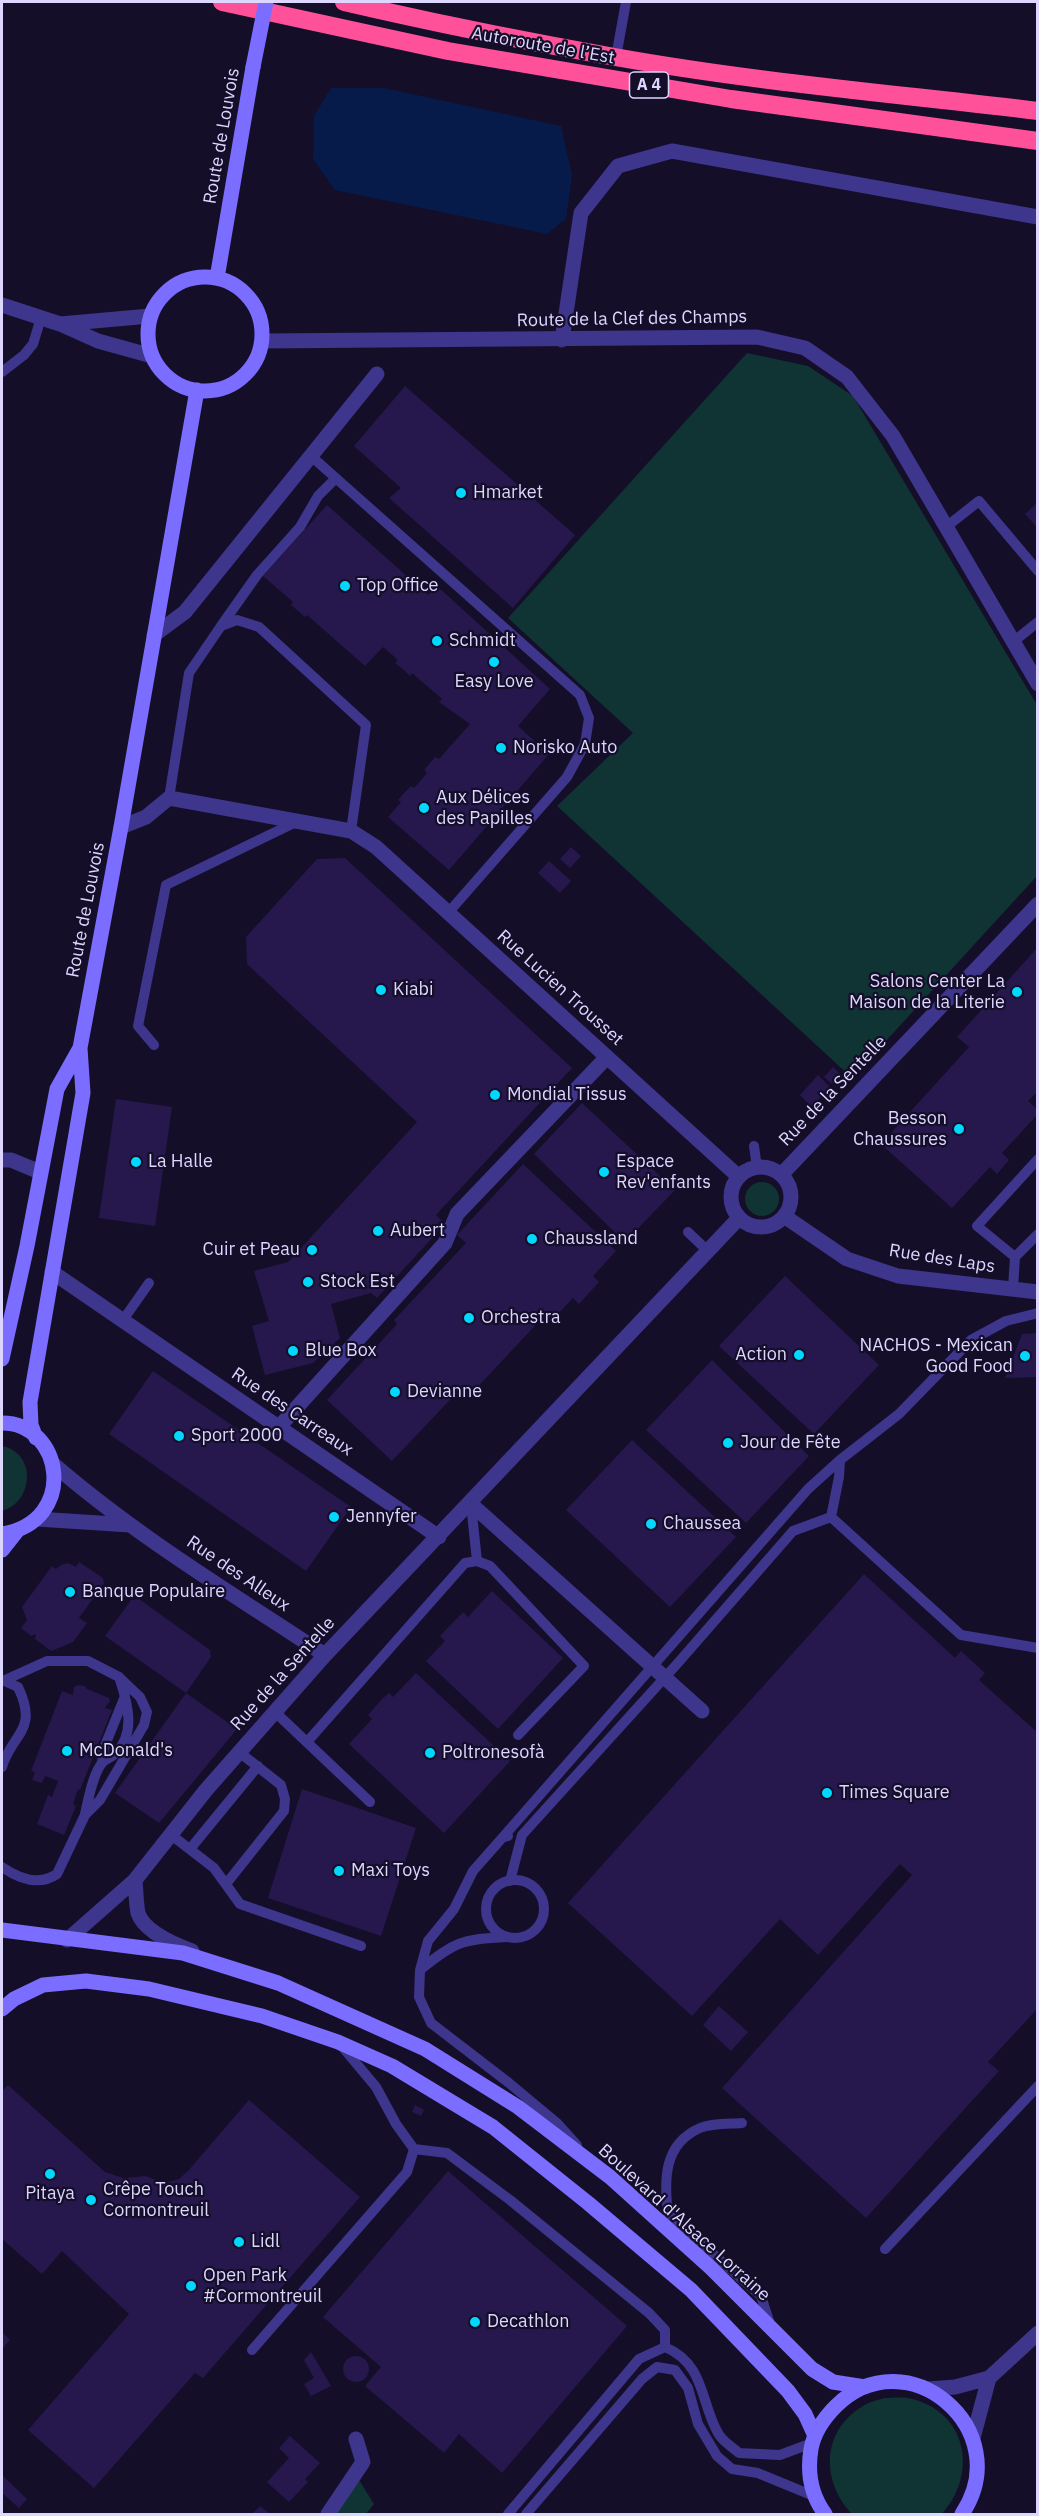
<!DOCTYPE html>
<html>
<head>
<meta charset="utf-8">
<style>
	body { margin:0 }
	#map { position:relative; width:1039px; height:2516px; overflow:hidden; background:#140e29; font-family:"IBM Plex Sans",sans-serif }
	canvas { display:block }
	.frame { position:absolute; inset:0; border:3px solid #ddd6ff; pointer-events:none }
</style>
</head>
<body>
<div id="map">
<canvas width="1039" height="2516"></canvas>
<div class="frame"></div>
</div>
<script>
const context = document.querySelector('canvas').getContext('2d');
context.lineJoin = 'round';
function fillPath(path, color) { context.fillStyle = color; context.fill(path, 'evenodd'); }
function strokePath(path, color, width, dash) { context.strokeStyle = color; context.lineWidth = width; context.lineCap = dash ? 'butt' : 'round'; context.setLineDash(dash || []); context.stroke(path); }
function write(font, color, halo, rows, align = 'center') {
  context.font = font + ' "IBM Plex Sans",sans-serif'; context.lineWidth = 4.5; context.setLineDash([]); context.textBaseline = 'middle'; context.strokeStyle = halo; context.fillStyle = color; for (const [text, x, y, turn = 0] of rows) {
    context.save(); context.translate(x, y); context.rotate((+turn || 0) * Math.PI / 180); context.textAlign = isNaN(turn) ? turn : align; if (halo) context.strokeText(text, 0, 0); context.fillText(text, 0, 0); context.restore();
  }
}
const green = new Path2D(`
	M 747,353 L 808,366 L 853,396 L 1037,705 L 1037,876 L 852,1078 L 557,806 L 633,733 L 508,618 Z
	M745 1199a17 17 0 1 1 34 0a17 17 0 1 1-34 0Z
	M 2,1446 C 37,1453 34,1502 2,1511 Z
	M 885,2398 C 892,2398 901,2397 908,2398 C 967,2410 979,2473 942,2514 L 852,2514 C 821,2481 821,2431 863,2406 C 869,2402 878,2400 885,2398 Z
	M 359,2480 L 374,2504 L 366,2514 L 334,2514 Z`);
const water = new Path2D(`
	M 331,88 L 384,88 L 561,126 L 572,175 L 566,219 L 547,234 L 335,190 L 313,159 L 314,116 Z`);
const building = new Path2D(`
	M 405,386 L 575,535 L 513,608 L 389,498 L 401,488 L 354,446 Z
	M 1038,502 L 1038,528 L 1025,514 Z
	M 327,505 L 428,595 L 437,586 L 550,689 L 518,726 L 549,754 L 449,870 L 388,817 L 401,802 L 398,800 L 405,792 L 411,786 L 414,788 L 427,773 L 424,770 L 435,757 L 439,759 L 470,724 L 439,702 L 442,699 L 412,673 L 410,676 L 405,671 L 395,663 L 398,660 L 383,647 L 365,666 L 307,615 L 305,617 L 291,605 L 293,602 L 263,576 Z
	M 571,847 L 581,856 L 570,868 L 560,859 Z
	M 345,858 L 572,1068 L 436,1215 L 445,1224 L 377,1298 L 371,1293 L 331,1304 L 340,1338 L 313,1363 L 265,1375 L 252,1326 L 269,1321 L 254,1271 L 288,1262 L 417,1122 L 247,964 L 246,937 L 317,859 Z
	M 549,861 L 571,881 L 560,893 L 538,873 Z
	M 1038,947 L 1038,1091 L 1028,1101 L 1038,1110 L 1038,1114 L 1002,1153 L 1009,1160 L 997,1174 L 990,1167 L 952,1208 L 881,1144 L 969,1047 L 957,1037 Z
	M 833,1067 L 841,1075 L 832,1084 L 824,1077 Z
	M 818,1075 L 830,1087 L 812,1107 L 800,1095 Z
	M 116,1099 L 172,1107 L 155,1226 L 99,1218 Z
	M 582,1103 L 675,1190 L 625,1242 L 534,1154 Z
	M 523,1164 L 616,1251 L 593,1276 L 599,1282 L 579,1304 L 573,1298 L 550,1322 L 544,1316 L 472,1393 L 464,1385 L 392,1461 L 327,1400 L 397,1324 L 394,1320 L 466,1243 L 457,1235 Z
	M 785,1276 L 879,1365 L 814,1434 L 719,1346 Z
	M 1038,1333 L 1038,1377 L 1005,1378 L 1022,1334 Z
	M 712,1360 L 809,1456 L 746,1523 L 646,1430 Z
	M 153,1371 L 351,1507 L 306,1571 L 109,1434 Z
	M 632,1440 L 736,1537 L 670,1607 L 566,1510 Z
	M 79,1562 L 103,1578 L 104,1583 L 79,1618 L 87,1623 L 73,1642 L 51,1651 L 35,1639 L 36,1634 L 31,1636 L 21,1628 L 27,1620 L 22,1607 L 52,1566 L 56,1569 L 61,1565 L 68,1563 L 76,1567 Z
	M 864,1574 L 955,1658 L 961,1651 L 985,1673 L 979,1680 L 1038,1733 L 1038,2008 L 988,2062 L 999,2071 L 866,2218 L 722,2088 L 912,1875 L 900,1864 L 818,1955 L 780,1919 L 692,2016 L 568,1903 Z
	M 492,1591 L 563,1658 L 498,1729 L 426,1661 L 445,1641 L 440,1636 L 463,1612 L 468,1617 Z
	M 139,1599 L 210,1650 L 211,1657 L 186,1693 L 105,1636 L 131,1600 Z
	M 416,1673 L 510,1761 L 444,1833 L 349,1744 L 372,1719 L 368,1715 L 382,1699 L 389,1693 L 393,1697 Z
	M 77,1685 L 85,1686 L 87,1689 L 109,1698 L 110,1701 L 105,1708 L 112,1710 L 80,1790 L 78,1789 L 73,1804 L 76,1806 L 64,1835 L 37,1824 L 48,1795 L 52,1797 L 58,1781 L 45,1776 L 42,1783 L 32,1780 L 35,1772 L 31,1771 L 62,1691 L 73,1695 L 74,1687 Z
	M 186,1693 L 237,1729 L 159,1823 L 115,1793 Z
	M 302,1789 L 416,1828 L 381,1936 L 268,1898 Z
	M 719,2006 L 748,2032 L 731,2051 L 703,2025 Z
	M 8,2085 L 105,2172 L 123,2178 L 146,2176 L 163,2183 L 179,2179 L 188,2171 L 249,2100 L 360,2197 L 203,2378 L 195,2373 L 94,2488 L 28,2430 L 129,2314 L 62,2251 L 42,2274 L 2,2239 L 2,2091 Z
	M 415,2105 L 424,2110 L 421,2116 L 412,2112 Z
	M 448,2171 L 627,2326 L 502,2473 L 459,2434 L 444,2453 L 365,2386 L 381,2367 L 323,2317 Z
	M 2,2332 L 10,2340 L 2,2349 Z
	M 311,2352 L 331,2386 L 311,2396 L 304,2384 L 314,2378 L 304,2360 Z
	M343 2369a13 13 0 1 1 26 0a13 13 0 1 1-26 0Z
	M 290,2436 L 320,2463 L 305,2479 L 308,2482 L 289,2502 L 267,2482 L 289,2458 L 279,2448 Z
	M 2,2475 L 27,2499 L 19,2508 L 2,2493 Z
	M 260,2506 L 270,2514 L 252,2514 Z`);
const service = new Path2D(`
	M 616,57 L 626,2
	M 2,372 L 24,355 L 33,344 L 41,318
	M 311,456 L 580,695 L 589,718 L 585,744 L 567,777 L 448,913
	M 946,527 L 979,501 L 1038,571
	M 221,626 L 257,575 L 300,527 L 318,496 L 336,478
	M 1013,642 L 1038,622
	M 169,798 L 189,673 L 221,626 L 237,620 L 259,627 L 366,725 L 351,831
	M 154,1045 L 138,1026 L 166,885 L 296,822
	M 754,1146 L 757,1168
	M 688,1232 L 708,1251
	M 1015,1257 L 1038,1234
	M 1013,1288 L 1015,1257 L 977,1226 L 1038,1159
	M 123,1320 L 149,1283
	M 471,1504 L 477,1561
	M 831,1517 L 839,1477 L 840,1460 L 899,1414 L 971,1340 L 1006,1321 L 1038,1313
	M 831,1517 L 961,1635 L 1038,1648
	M 275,1712 L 370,1802
	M 307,1742 L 465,1563 L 477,1561 L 490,1566 L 584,1666 L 518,1735
	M 102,1762 L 104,1748 L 125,1696
	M 2,1767 C 12,1733 39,1731 18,1687 L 2,1680
	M 85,1814 C 88,1801 93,1772 103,1762 C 106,1758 111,1758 115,1754 C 136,1734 128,1704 120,1680
	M 170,1834 L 214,1868 L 240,1904 L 361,1946
	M 503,1837 L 808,1489 L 840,1460
	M 190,1849 L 258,1766
	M 2,1867 C 18,1878 38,1887 57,1874 L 85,1815 L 100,1800 L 144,1725 L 147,1712 L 140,1697 L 119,1677 L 88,1661 L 47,1661 L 5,1680
	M486 1909a29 29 0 1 1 58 0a29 29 0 1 1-58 0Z
	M 510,1881 L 522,1835 L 677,1664 L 793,1531 L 831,1517
	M 226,1884 L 284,1811 L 285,1799 L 281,1785 L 239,1752
	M 507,1937 C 462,1939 454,1942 420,1970 L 419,1997 L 431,2023 L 509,2083 L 557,2123 L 577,2145
	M 420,1970 L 428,1941 L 454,1909 L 473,1871 L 503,1837 L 508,1836
	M 340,2044 L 376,2087 L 396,2124 L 414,2149 L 447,2153 L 510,2200 L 649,2313 L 665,2330 L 665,2347
	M 742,2123 C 729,2124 712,2123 700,2128 C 663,2144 664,2181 668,2214 L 761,2296 L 770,2324
	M 885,2249 L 1038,2086
	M 252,2350 L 407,2172 L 414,2149
	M 508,2514 L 639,2359 L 665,2347 C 705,2364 700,2401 718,2433 C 722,2441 732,2447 739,2453 L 780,2455 L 812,2443
	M 526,2514 L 642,2379 L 657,2367 L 675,2370 L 688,2388 L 698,2424 L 717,2456 L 732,2469 L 758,2473 L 814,2496`);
const minor = new Path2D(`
	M 2,305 L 60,324 L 98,341 L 152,356
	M 60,324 L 150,316
	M 562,340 L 581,213 L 618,166 L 672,151 L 1038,217
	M 262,341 L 757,337 L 805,348 L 847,377 L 893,436 L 1038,684
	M 154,635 L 185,612 L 377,374
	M 121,827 L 146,817 L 169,798 L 351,831 L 376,847 L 739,1177
	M 2,1160 L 11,1160 L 40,1172
	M731 1197a30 30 0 1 1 60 0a30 30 0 1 1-60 0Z
	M 781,1175 L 1038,904
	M 784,1216 L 847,1259 L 898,1276 L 1038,1292
	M 52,1272 L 439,1537
	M 279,1427 L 445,1243 L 457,1214 L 607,1057
	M 52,1463 C 136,1536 233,1594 325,1655
	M 471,1504 L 702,1711
	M 37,1519 L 130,1525
	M 135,1880 C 136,1890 136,1903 138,1913 C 144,1932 176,1945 192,1951
	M 67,1940 L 135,1880 L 206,1790 L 325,1655 L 739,1218
	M 928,2389 L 955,2387 L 989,2378 L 1038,2333
	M 973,2438 L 989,2378
	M 328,2514 L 363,2462 L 356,2439`);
const secondary = new Path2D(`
	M148 334a57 57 0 1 1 114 0a57 57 0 1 1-114 0Z
	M 217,278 L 253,67
	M 2,1359 L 27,1246 L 57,1089 L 80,1048
	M 2,1423 C 63,1423 79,1521 2,1534
	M 36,1438 L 31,1425 L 30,1402 L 83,1093 L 80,1048 L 121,827 L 197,390
	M 2,1550 L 17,1531
	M 2,1930 L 183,1953 L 278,1983 L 425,2049 L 518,2107 L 610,2177 L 711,2268 L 812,2369 L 833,2382 L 865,2387
	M 2,2009 L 14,1999 L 43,1985 L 86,1981 L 149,1989 L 262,2016 L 338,2042 L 392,2066 L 493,2127 L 588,2203 L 691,2290 L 788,2391 L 805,2414 L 815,2436
	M 825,2514 C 811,2495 807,2473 811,2449 C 814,2432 824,2418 836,2406 C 907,2336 1018,2430 962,2514`);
const motorway = new Path2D(`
	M 222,2 L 448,51 L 731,99 L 1038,141
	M 344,2 C 434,23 524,41 615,57 C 755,82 897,94 1038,111`);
const secondaryBridge = new Path2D(`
	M 253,67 L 266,2`);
const markers = [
	[461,493,6,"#02d7ff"],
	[345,586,6,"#02d7ff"],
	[437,641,6,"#02d7ff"],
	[494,662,6,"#02d7ff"],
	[501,748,6,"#02d7ff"],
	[424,808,6,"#02d7ff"],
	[381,990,6,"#02d7ff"],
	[1017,992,6,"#02d7ff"],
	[495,1095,6,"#02d7ff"],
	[959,1129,6,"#02d7ff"],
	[136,1162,6,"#02d7ff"],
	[604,1172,6,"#02d7ff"],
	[378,1231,6,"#02d7ff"],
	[532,1239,6,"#02d7ff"],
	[312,1250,6,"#02d7ff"],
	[308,1282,6,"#02d7ff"],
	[469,1318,6,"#02d7ff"],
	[293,1351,6,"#02d7ff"],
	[799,1355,6,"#02d7ff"],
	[1025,1356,6,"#02d7ff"],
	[395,1392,6,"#02d7ff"],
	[179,1436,6,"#02d7ff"],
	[728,1443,6,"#02d7ff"],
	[334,1517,6,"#02d7ff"],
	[651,1524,6,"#02d7ff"],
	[70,1592,6,"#02d7ff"],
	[67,1751,6,"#02d7ff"],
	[430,1753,6,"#02d7ff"],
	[827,1793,6,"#02d7ff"],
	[339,1871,6,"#02d7ff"],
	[50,2174,6,"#02d7ff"],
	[91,2200,6,"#02d7ff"],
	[239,2242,6,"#02d7ff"],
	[191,2286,6,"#02d7ff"],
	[475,2322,6,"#02d7ff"]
];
const shields = [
	[649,85,39]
];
const shieldNames = [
	["A 4",649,85]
];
const streetNames = [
	["Autoroute de l’Est",543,46,10],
	["Route de Louvois",222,136,-80],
	["Route de la Clef des Champs",632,319,-1],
	["Route de Louvois",86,910,-79],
	["Rue Lucien Trousset",560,988,42],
	["Rue de la Sentelle",833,1091,-46],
	["Rue des Laps",942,1259,9],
	["Rue des Carreaux",292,1412,34],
	["Rue des Alleux",238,1574,34],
	["Rue de la Sentelle",283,1674,-48],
	["Boulevard d'Alsace Lorraine",684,2223,42]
];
const poiNames = [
	["Hmarket",473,493],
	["Top Office",357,586],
	["Schmidt",449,641],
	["Easy Love",494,682,"center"],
	["Norisko Auto",513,748],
	["Aux Délices",436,798],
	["des Papilles",436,819],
	["Salons Center La",1005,982,"right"],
	["Maison de la Literie",1005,1003,"right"],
	["Kiabi",393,990],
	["Mondial Tissus",507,1095],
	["Besson",947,1119,"right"],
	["Chaussures",947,1140,"right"],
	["La Halle",148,1162],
	["Espace",616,1162],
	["Rev'enfants",616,1183],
	["Aubert",390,1231],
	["Chaussland",544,1239],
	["Cuir et Peau",300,1250,"right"],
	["Stock Est",320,1282],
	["Orchestra",481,1318],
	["NACHOS - Mexican",1013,1346,"right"],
	["Good Food",1013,1367,"right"],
	["Blue Box",305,1351],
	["Action",787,1355,"right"],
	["Devianne",407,1392],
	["Sport 2000",191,1436],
	["Jour de Fête",740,1443],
	["Jennyfer",346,1517],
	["Chaussea",663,1524],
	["Banque Populaire",82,1592],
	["McDonald's",79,1751],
	["Poltronesofà",442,1753],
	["Times Square",839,1793],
	["Maxi Toys",351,1871],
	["Crêpe Touch",103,2190],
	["Cormontreuil",103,2211],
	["Pitaya",50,2194,"center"],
	["Lidl",251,2242],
	["Open Park",203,2276],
	["#Cormontreuil",203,2297],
	["Decathlon",487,2322]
];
fillPath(green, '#103334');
fillPath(water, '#061b4a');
fillPath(building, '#26184c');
strokePath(service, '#3e358c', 10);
strokePath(minor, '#3e358c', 15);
strokePath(secondary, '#7a6dff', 15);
strokePath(motorway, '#ff519a', 18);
strokePath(secondaryBridge, '#7a6dff', 15);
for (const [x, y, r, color] of markers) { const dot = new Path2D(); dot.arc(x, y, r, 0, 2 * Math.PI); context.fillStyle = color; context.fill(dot); strokePath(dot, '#140e29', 2); }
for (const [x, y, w] of shields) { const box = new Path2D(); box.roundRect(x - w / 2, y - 13, w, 26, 4.5); context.fillStyle = '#140e29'; context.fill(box); strokePath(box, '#ddd6ff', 1.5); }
write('bold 16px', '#ddd6ff', null, shieldNames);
write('18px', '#ddd6ff', '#140e29', streetNames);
write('18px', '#ddd6ff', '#140e29', poiNames, 'left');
</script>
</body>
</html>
